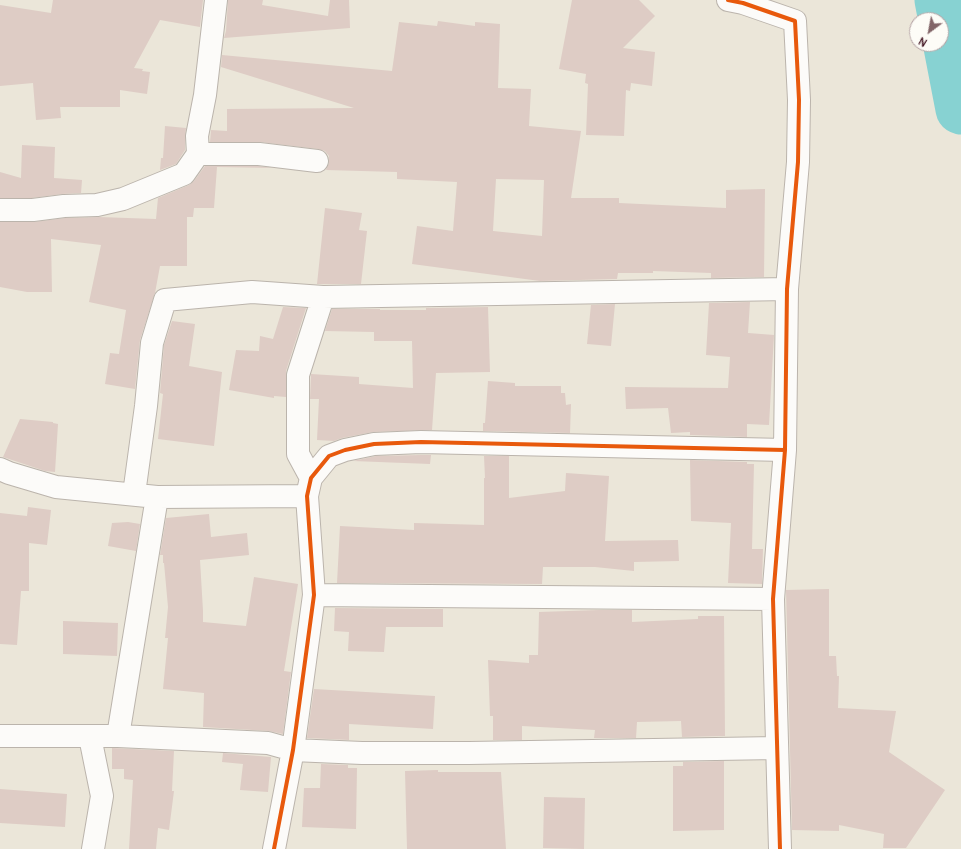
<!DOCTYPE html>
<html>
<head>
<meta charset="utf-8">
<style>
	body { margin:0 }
	#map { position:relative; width:961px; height:849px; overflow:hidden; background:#ebe6d9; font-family:Pangolin,sans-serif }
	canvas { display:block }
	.north { position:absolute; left:909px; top:12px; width:40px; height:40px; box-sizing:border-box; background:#fdfcf7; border:1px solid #b5a4a5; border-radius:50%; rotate:212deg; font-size:11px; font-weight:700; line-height:16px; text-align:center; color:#4a1f2b }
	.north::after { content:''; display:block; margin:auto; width:14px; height:18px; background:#826568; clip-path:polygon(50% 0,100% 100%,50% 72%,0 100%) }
</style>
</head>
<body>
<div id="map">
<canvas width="961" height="849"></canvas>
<div class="north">N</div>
</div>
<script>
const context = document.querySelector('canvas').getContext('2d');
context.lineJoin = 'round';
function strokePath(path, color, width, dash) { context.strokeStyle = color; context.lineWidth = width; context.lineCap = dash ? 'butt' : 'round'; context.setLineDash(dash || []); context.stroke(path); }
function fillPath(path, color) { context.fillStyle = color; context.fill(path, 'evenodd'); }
const river = new Path2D(`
	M 940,0 L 961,109`);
const building = new Path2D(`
	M 53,0 L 203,0 L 200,27 L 160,20 L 134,68 L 143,69 L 142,71 L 150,72 L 147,94 L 120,90 L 120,107 L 60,107 L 61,118 L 36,120 L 33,83 L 0,86 L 0,5 L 51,13 Z
	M 228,0 L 263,0 L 262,5 L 328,16 L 330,0 L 349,0 L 350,28 L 224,38 L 226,31 Z
	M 572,0 L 639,0 L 655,16 L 623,48 L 655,52 L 652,86 L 631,83 L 630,91 L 626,90 L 624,136 L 586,135 L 588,84 L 585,83 L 586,74 L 559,69 Z
	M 438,21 L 475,26 L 475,22 L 500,24 L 498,88 L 531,89 L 529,126 L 581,131 L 571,198 L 619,198 L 619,203 L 726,208 L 726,190 L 765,189 L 764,277 L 711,278 L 711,273 L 653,271 L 653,273 L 618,273 L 617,279 L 540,281 L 412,264 L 417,226 L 453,231 L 457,182 L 397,179 L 397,172 L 326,170 L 329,163 L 329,156 L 325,151 L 318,149 L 260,142 L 210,142 L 211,130 L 227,131 L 227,109 L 354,108 L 221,67 L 222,55 L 392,71 L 399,22 L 437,26 ZM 496,179 L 544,180 L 542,236 L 493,231 Z
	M 165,126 L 186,128 L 185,137 L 185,150 L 176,164 L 160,170 L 161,158 L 163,158 Z
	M 22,145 L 55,147 L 54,178 L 82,180 L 81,193 L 62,194 L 32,198 L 0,198 L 0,172 L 21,178 Z
	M 205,166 L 258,166 L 273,168 L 217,167 L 214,208 L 194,208 L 193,217 L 187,217 L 187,266 L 160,266 L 155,293 L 140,340 L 135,389 L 105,384 L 110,353 L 119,354 L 126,310 L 89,302 L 101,245 L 51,239 L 52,292 L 27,292 L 0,287 L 0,222 L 33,222 L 65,218 L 99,217 L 156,219 L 158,198 L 189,185 L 194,181 Z
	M 325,208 L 362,213 L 359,230 L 367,231 L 361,284 L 317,284 Z
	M 750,302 L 748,333 L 774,335 L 769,425 L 747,424 L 747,437 L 690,435 L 690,432 L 671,433 L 668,408 L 626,409 L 625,387 L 728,388 L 730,357 L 706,355 L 709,303 Z
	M 615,304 L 611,346 L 587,344 L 591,305 Z
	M 283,307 L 306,308 L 286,371 L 286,397 L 274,396 L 274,398 L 229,390 L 236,350 L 259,351 L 260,336 L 273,339 Z
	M 488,307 L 490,372 L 436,373 L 432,430 L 373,432 L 342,438 L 334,441 L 317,440 L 319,399 L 310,399 L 311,374 L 359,377 L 359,384 L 413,388 L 412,341 L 374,341 L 374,332 L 325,331 L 332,309 L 380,309 L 380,310 L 426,310 L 426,308 Z
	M 172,321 L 195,324 L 189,366 L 222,372 L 214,446 L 158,439 L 163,394 L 160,393 L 164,345 Z
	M 488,381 L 515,383 L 515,386 L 561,386 L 561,393 L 565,393 L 566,405 L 571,404 L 570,433 L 483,431 L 483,423 L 485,423 Z
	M 20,419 L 53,422 L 53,423 L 58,424 L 55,472 L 45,471 L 3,457 Z
	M 421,455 L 431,455 L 430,464 L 353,461 L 376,456 Z
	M 484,456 L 509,456 L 509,498 L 565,491 L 566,473 L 609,476 L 605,541 L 678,540 L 679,561 L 634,562 L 634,571 L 595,567 L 543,567 L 542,584 L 337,583 L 340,526 L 414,530 L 414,523 L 484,525 L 484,478 L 485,478 Z
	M 690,460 L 747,462 L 747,464 L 754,464 L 752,549 L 763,549 L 762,584 L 728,583 L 731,523 L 691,521 Z
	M 28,507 L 51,510 L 47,545 L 29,543 L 29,591 L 21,591 L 17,645 L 0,644 L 0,513 L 27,516 Z
	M 209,514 L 211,537 L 247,533 L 249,555 L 200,560 L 203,611 L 203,622 L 246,626 L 254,577 L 298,584 L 284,671 L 291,672 L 283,734 L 269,731 L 203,727 L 204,693 L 163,689 L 168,638 L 165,638 L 168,607 L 164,563 L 163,563 L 163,555 L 160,555 L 166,518 Z
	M 128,522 L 140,524 L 136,551 L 108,546 L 112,523 Z
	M 829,589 L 829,656 L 836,656 L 837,676 L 839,676 L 838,708 L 896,711 L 889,752 L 945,790 L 906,848 L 883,848 L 884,834 L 839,825 L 839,831 L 792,830 L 786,590 Z
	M 335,608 L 443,609 L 443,627 L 386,627 L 384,652 L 348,651 L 349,632 L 334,631 Z
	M 599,610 L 632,610 L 632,622 L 698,619 L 698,616 L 724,616 L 725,736 L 682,737 L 681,721 L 637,722 L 636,738 L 594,738 L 595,730 L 522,726 L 522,740 L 493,740 L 493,716 L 490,716 L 488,660 L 529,663 L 529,655 L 538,655 L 539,612 Z
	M 63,621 L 118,623 L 117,656 L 63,654 Z
	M 314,689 L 435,696 L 433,729 L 349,724 L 349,740 L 307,738 Z
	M 112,748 L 174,751 L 172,791 L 174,791 L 169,830 L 158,828 L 156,849 L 129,849 L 133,780 L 124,779 L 124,769 L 112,769 Z
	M 223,753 L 271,757 L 268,792 L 240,790 L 243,764 L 222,762 Z
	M 724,761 L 724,830 L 673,831 L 673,766 L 683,766 L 683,762 Z
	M 321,764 L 348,765 L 348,768 L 357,768 L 356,829 L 302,827 L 304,788 L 320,788 Z
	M 438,770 L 438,772 L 501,772 L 506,849 L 407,849 L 405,771 Z
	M 0,789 L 67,794 L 65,827 L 0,823 Z
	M 544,797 L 585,798 L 584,849 L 543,848 Z`);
const street = new Path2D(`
	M 728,0 L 743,3 L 795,21 L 799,100 L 798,162 L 787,289 L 785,450 L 773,599 L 780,849
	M 198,154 L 259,154 L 317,161
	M 0,210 L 33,210 L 64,206 L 97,205 L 123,199 L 184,174 L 198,154 L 197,136 L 205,95 L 216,0
	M 0,469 L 9,473 L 56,487 L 157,497 L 307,496
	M 311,478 L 298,454 L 298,375 L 323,297
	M 134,494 L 146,406 L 152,343 L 165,300 L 252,292 L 323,297 L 787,289
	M 314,595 L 773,599
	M 0,736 L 118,736 L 268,743 L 293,750 L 362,753 L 469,753 L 777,748
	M 118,736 L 157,497
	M 90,737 L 102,796 L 93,849
	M 274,849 L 293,750 L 314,595 L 307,496 L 311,478 L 329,456 L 345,450 L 374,444 L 421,442 L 785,450`);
const cycleway = new Path2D(`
	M 728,0 L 743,3 L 795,21 L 799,100 L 798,162 L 787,289 L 785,450 L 773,599 L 780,849
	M 274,849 L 293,750 L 314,595 L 307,496 L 311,478 L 329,456 L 345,450 L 374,444 L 421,442 L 785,450`);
strokePath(river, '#87d2d2', 51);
fillPath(building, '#deccc5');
strokePath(street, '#bbb4ac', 24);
strokePath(street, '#fcfbf9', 22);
strokePath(cycleway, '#e8590c', 4);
</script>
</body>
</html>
